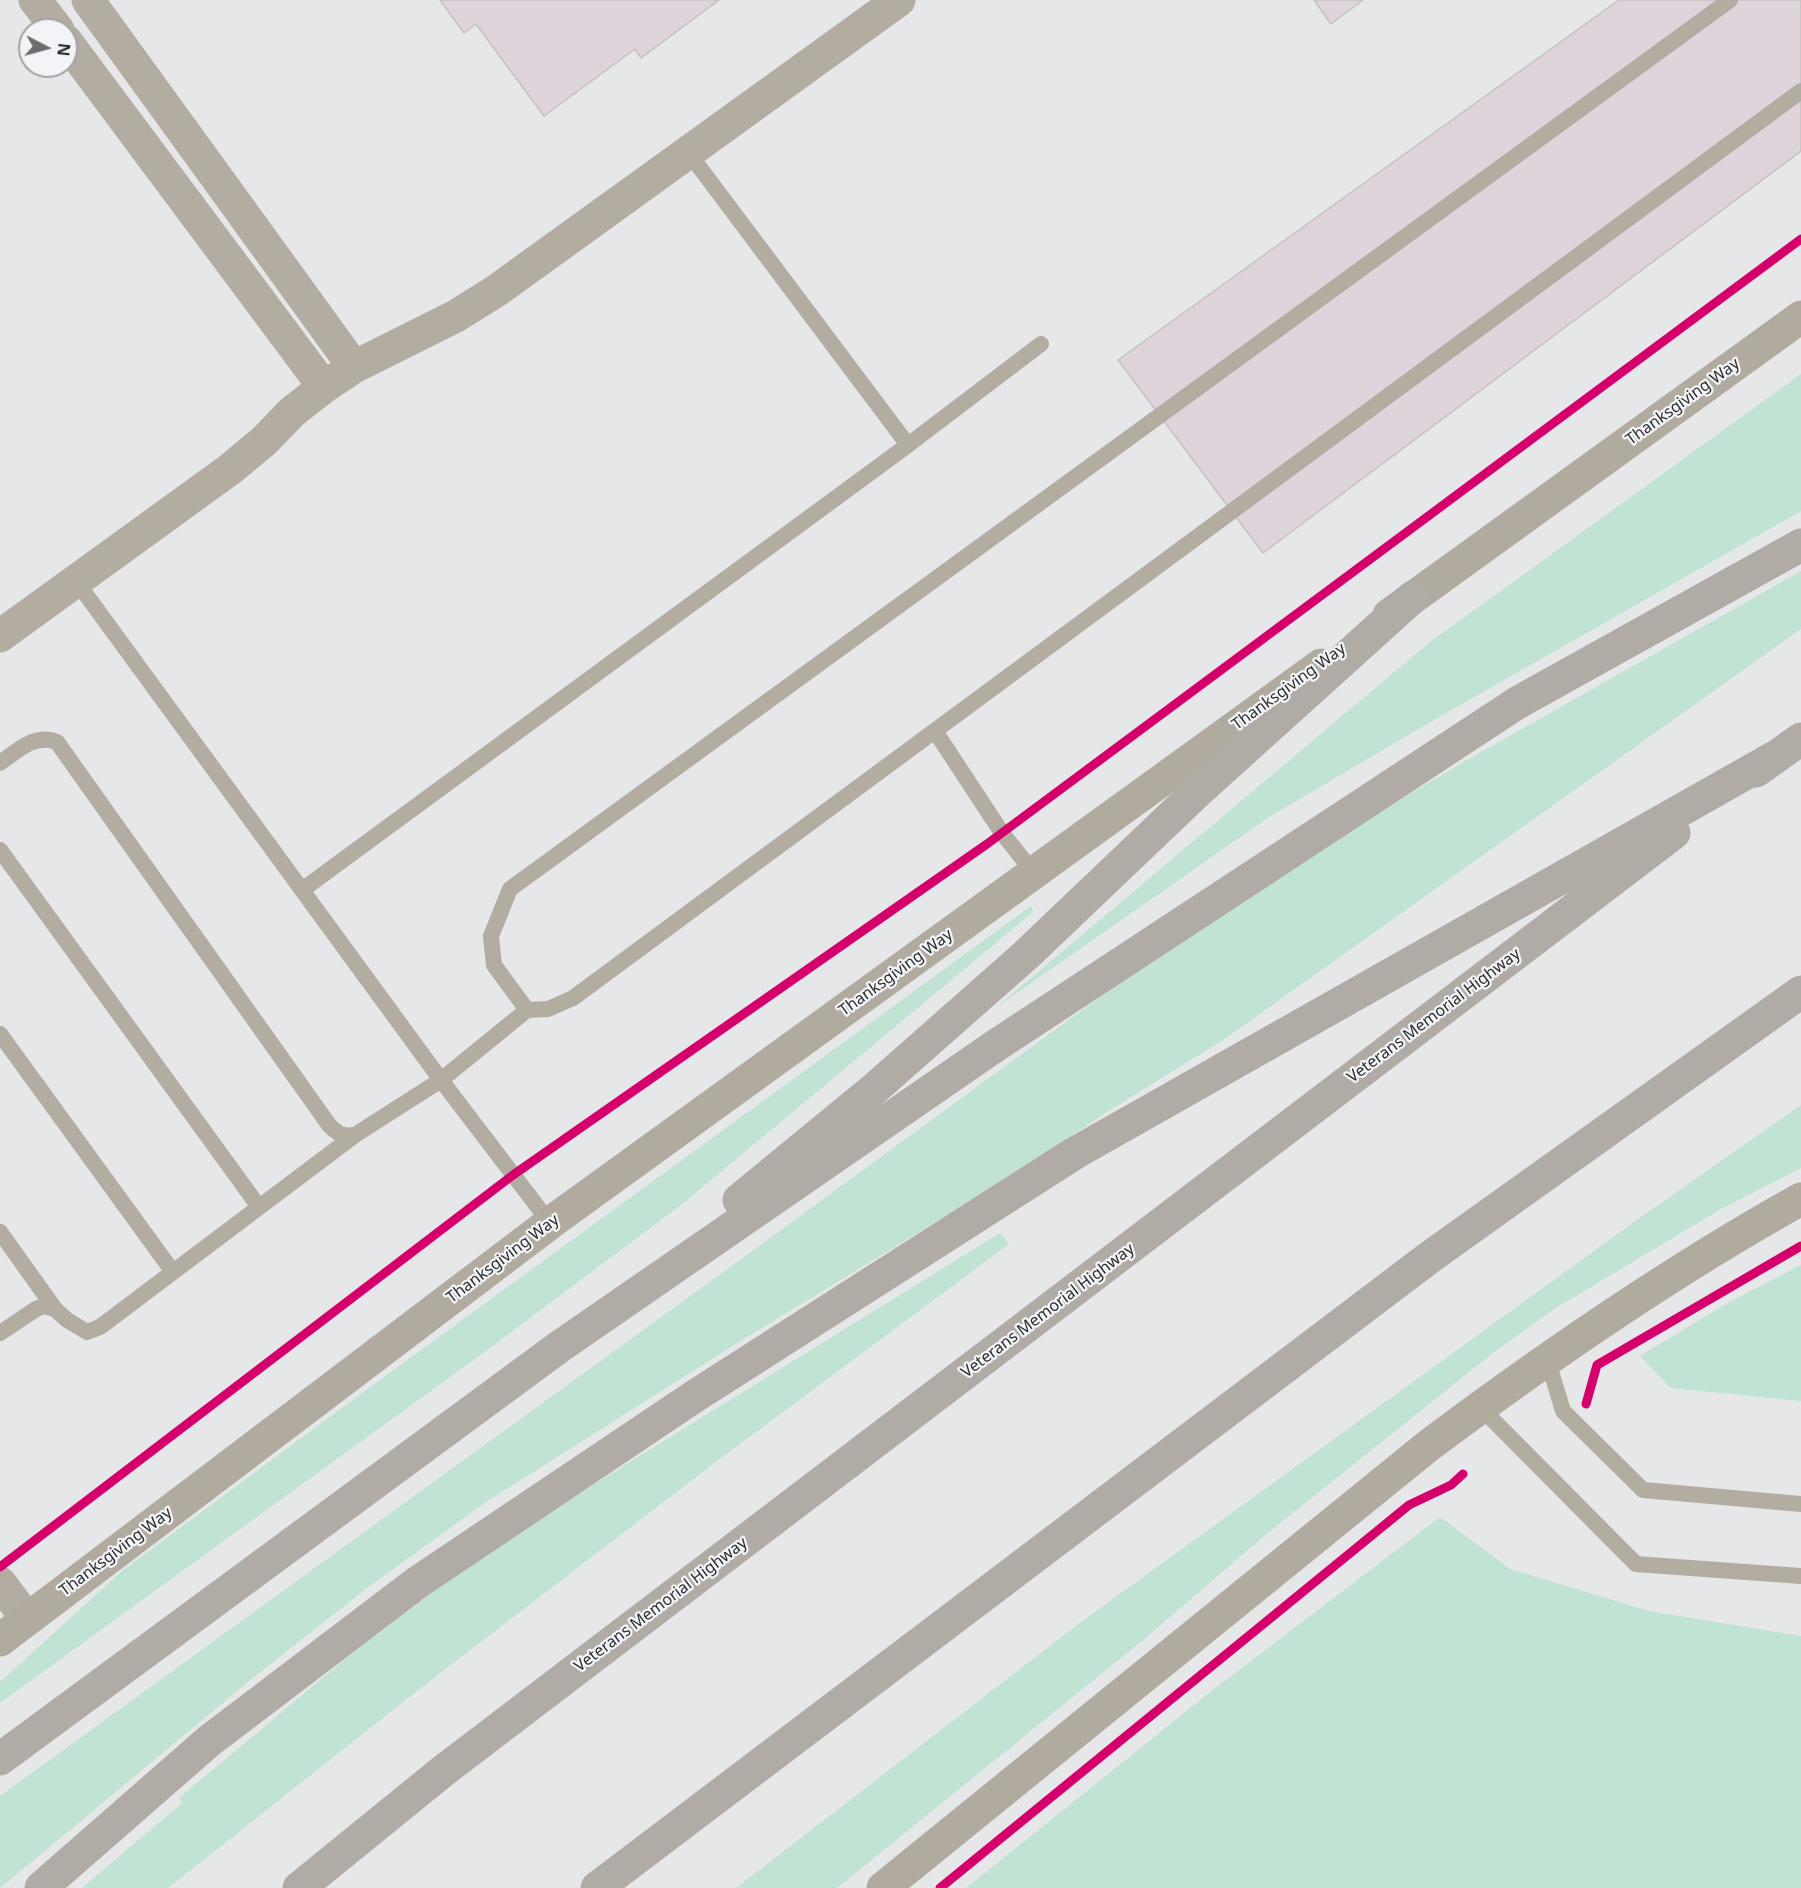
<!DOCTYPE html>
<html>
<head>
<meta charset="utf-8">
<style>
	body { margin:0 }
	#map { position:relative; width:1801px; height:1888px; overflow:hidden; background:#e6e7e8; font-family:"Noto Sans",sans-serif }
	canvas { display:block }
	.north { position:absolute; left:18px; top:18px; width:60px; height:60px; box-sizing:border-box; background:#f2f4f7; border:2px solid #a2a4a6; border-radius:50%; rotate:96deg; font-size:16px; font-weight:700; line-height:24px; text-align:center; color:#2b2c2d }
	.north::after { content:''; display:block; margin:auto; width:21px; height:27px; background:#6c6d6e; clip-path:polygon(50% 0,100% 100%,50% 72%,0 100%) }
</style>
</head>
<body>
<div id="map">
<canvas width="1801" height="1888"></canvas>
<div class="north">N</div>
</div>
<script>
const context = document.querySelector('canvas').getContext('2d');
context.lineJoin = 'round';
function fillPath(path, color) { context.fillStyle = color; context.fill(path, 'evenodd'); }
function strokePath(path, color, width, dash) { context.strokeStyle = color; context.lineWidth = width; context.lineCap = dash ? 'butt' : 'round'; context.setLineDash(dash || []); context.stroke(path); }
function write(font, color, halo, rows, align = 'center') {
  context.font = font + ' "Noto Sans",sans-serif'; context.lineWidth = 4.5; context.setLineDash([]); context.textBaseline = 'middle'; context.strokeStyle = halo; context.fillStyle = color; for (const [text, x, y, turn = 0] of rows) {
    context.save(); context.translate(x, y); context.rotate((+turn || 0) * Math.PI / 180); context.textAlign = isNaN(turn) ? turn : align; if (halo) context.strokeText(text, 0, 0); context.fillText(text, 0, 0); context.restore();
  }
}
const green = new Path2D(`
	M 1801,374 L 1801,511 L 1427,724 L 1269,817 L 994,1009 L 1430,642 Z
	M 1801,571 L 1801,629 L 1223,1040 L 1107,1112 L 1011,1176 L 734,1345 L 486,1502 L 367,1588 L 254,1677 L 0,1888 L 0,1796 L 744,1257 L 1182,937 L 1323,845 L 1467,760 Z
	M 1031,906 L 1033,912 L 681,1205 L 486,1351 L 0,1703 L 0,1682 L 122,1571 L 366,1390 Z
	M 1801,1105 L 1801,1168 L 1719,1210 L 1554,1309 L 1493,1353 L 1264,1536 L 1143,1640 L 837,1888 L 736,1888 L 1081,1622 L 1634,1222 Z
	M 1000,1233 L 1009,1244 L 713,1464 L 422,1687 L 168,1888 L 82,1888 L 182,1803 L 179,1798 L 356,1650 L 494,1546 Z
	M 1801,1265 L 1801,1401 L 1671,1388 L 1640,1356 L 1726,1304 Z
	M 1440,1517 L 1510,1569 L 1649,1611 L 1801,1636 L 1801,1888 L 966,1888 L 1209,1693 Z`);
const building = new Path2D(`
	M 440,0 L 719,0 L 641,58 L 635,49 L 544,116 L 476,24 L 464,33 Z
	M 1314,0 L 1363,0 L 1331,24 Z
	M 1619,0 L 1801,0 L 1801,151 L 1263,553 L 1118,360 Z`);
const service = new Path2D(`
	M 688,152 L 908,445 L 1041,344
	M 76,581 L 441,1080 L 550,1223
	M 935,731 L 1002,833 L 1034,873
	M 0,763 C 17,751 35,733 57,742 L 329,1125 C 338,1134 343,1137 355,1135
	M 0,850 L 259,1207
	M 302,890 L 908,445
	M 527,1010 L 494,965 L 491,936 L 510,889 L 1730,0
	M 0,1034 L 173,1272
	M 0,1232 L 55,1309
	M 0,1333 L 36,1309 L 44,1306 L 55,1309 L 67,1320 L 87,1332 L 100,1327 L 355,1135 L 441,1080 L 527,1010 L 548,1009 L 573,998 L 1801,91
	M 1547,1358 L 1563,1411 L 1643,1490 L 1801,1504
	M 1480,1407 L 1636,1564 L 1801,1576`);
const minor = new Path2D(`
	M 35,0 L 58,30
	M 88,0 L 354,367
	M 66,41 L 324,387
	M 0,636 L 229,470 L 264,441 L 292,412 L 324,387 L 354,367 L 456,316 L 496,291 L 899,0
	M 0,1583 L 27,1619`);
const secondary = new Path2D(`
	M 1389,615 L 1801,317
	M 0,1640 L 550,1223 L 1321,665
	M 883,1888 L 1428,1446 C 1548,1356 1670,1272 1801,1199`);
const motorway = new Path2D(`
	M 1756,771 L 1801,739
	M 739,1200 L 873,1090 L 1026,955 L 1196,793 L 1413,597
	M 0,1759 L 559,1347 L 995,1046 L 1517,703 L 1801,545
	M 41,1888 L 209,1741 L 418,1582 L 695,1396 L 1075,1153 L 1773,758
	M 299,1888 L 443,1771 L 1674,833
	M 597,1888 L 1430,1257 L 1801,992`);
const cycleway = new Path2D(`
	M 1586,1404 L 1597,1365 L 1801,1246
	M 0,1567 L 513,1175 L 987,844 L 1801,239
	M 940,1888 L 1409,1505 L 1451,1485 L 1463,1474`);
const streetNames = [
	["Thanksgiving Way",1683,402,-36],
	["Thanksgiving Way",1289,687,-36],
	["Thanksgiving Way",896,973,-36],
	["Veterans Memorial Highway",1434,1016,-37],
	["Thanksgiving Way",503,1259,-37],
	["Veterans Memorial Highway",1048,1311,-37],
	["Thanksgiving Way",116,1552,-37],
	["Veterans Memorial Highway",661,1605,-37]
];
fillPath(green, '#c0e3d3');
fillPath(building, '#dfd4dc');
strokePath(building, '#c2c2c3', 1.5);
strokePath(service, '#b3aca1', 16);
strokePath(minor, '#b3aca1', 33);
strokePath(secondary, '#b0ab9e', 33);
strokePath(motorway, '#b0aca5', 33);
strokePath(cycleway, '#d6006c', 9);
write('16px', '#2b2c2d', '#f2f4f7', streetNames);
</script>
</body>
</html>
